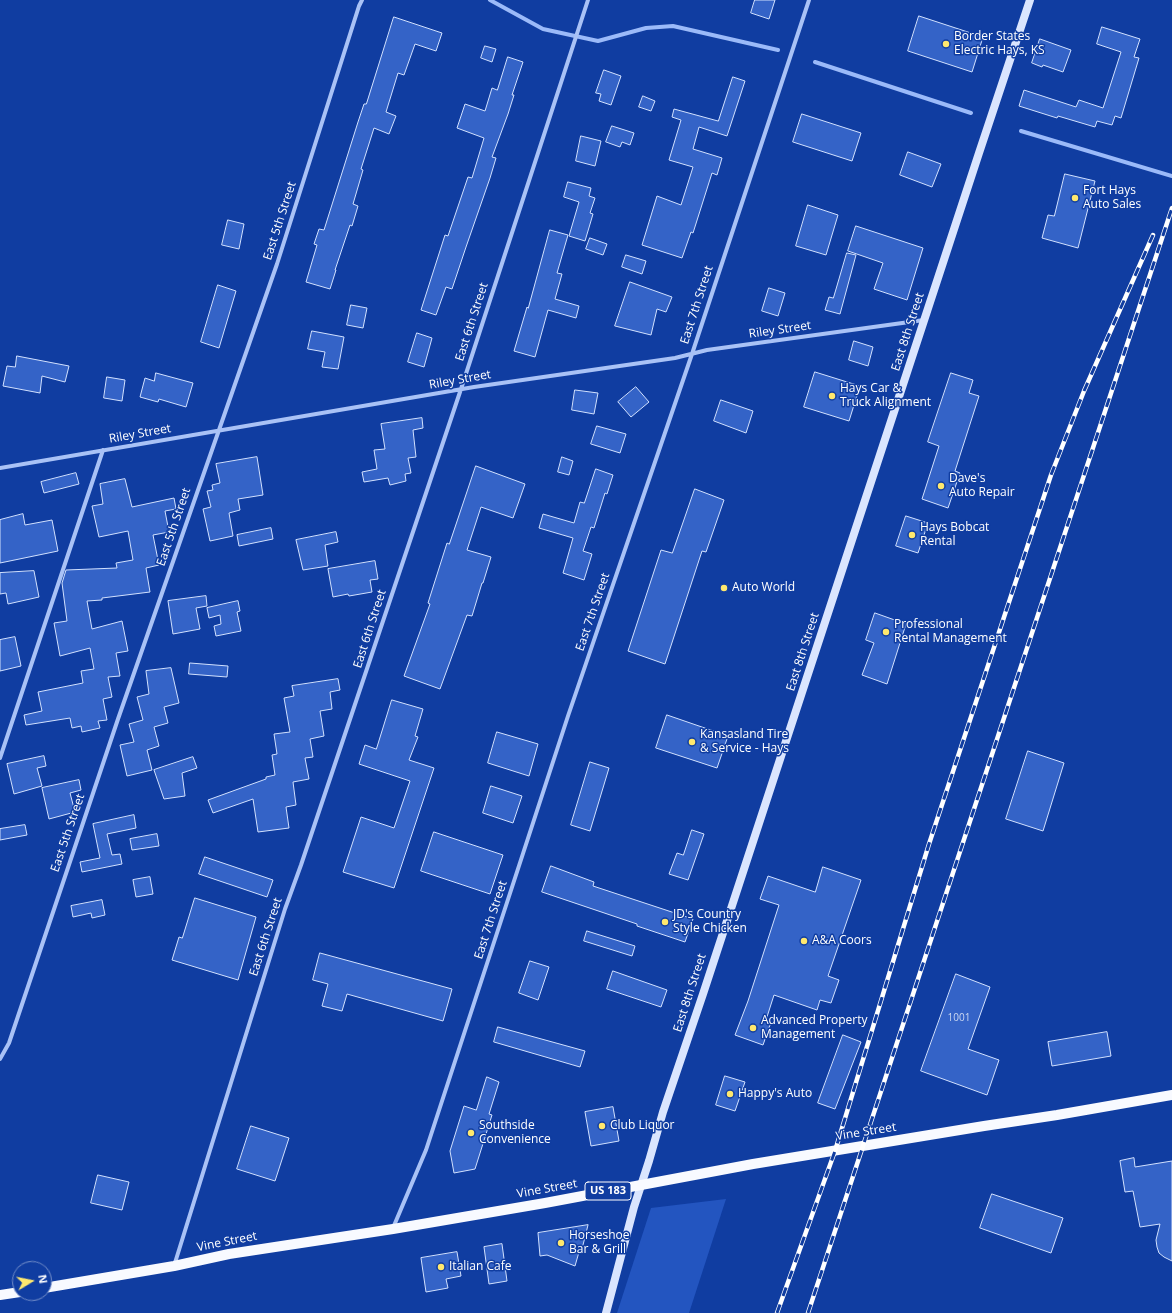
<!DOCTYPE html>
<html>
<head>
<meta charset="utf-8">
<style>
	body { margin:0 }
	#map { position:relative; width:1172px; height:1313px; overflow:hidden; background:#103da1; font-family:"Open Sans",sans-serif }
	canvas { display:block }
	.north { position:absolute; left:12px; top:1261px; width:40px; height:40px; box-sizing:border-box; background:#103da1; border:1px solid #708bc7; border-radius:50%; rotate:80deg; font-size:11px; font-weight:700; line-height:16px; text-align:center; color:#fff }
	.north::after { content:''; display:block; margin:auto; width:14px; height:18px; background:#ffe86e; clip-path:polygon(50% 0,100% 100%,50% 72%,0 100%) }
</style>
</head>
<body>
<div id="map">
<canvas width="1172" height="1313"></canvas>
<div class="north">N</div>
</div>
<script>
const context = document.querySelector('canvas').getContext('2d');
context.lineJoin = 'round';
function fillPath(path, color) { context.fillStyle = color; context.fill(path, 'evenodd'); }
function strokePath(path, color, width, dash) { context.strokeStyle = color; context.lineWidth = width; context.lineCap = dash ? 'butt' : 'round'; context.setLineDash(dash || []); context.stroke(path); }
function write(font, color, halo, rows, align = 'center') {
  context.font = font + ' "Open Sans",sans-serif'; context.lineWidth = 3; context.setLineDash([]); context.textBaseline = 'middle'; context.strokeStyle = halo; context.fillStyle = color; for (const [text, x, y, turn = 0] of rows) {
    context.save(); context.translate(x, y); context.rotate((+turn || 0) * Math.PI / 180); context.textAlign = isNaN(turn) ? turn : align; if (halo) context.strokeText(text, 0, 0); context.fillText(text, 0, 0); context.restore();
  }
}
const green = new Path2D(`
	M 726,1199 L 689,1313 L 617,1313 L 651,1208 Z`);
const stream = new Path2D(`
	M 490,0 L 543,29 L 598,41 L 646,28 L 673,26 L 778,50
	M 815,62 L 971,113
	M 1021,131 L 1172,176`);
const building = new Path2D(`
	M 755,0 L 775,0 L 769,19 L 751,13 Z
	M 919,16 L 983,37 L 972,72 L 908,51 Z
	M 394,17 L 442,33 L 436,51 L 415,44 L 404,75 L 398,73 L 386,112 L 396,116 L 389,134 L 374,128 L 361,169 L 363,170 L 353,204 L 358,206 L 352,226 L 350,225 L 335,270 L 336,270 L 330,289 L 306,282 L 317,245 L 314,244 L 319,229 L 324,230 L 358,122 L 364,104 L 366,104 Z
	M 1102,27 L 1140,39 L 1134,57 L 1139,58 L 1121,118 L 1115,116 L 1112,125 L 1097,121 L 1095,127 L 1058,116 L 1057,118 L 1019,106 L 1024,90 L 1076,107 L 1079,100 L 1103,108 L 1121,52 L 1097,44 Z
	M 1040,39 L 1071,50 L 1063,72 L 1043,65 L 1042,67 L 1032,63 Z
	M 485,46 L 496,49 L 492,62 L 481,58 Z
	M 508,57 L 523,62 L 512,95 L 514,95 L 508,114 L 492,157 L 496,158 L 490,178 L 466,247 L 452,289 L 446,287 L 436,315 L 421,310 L 445,235 L 448,236 L 468,177 L 472,178 L 484,138 L 457,128 L 465,104 L 485,111 L 492,88 L 497,90 Z
	M 604,70 L 621,76 L 611,105 L 599,101 L 601,94 L 596,93 Z
	M 733,77 L 745,81 L 727,136 L 699,127 L 693,149 L 722,158 L 717,175 L 712,173 L 693,233 L 691,232 L 682,258 L 642,245 L 657,196 L 681,205 L 693,167 L 669,160 L 681,120 L 672,117 L 674,109 L 718,121 Z
	M 643,96 L 655,101 L 651,111 L 639,107 Z
	M 802,114 L 861,133 L 852,161 L 793,142 Z
	M 612,126 L 634,133 L 630,145 L 622,142 L 620,147 L 606,142 Z
	M 581,136 L 601,141 L 595,166 L 576,161 Z
	M 908,152 L 941,164 L 932,187 L 900,175 Z
	M 1065,174 L 1095,181 L 1078,248 L 1042,238 L 1048,215 L 1054,216 Z
	M 568,182 L 591,188 L 589,196 L 595,198 L 590,213 L 593,214 L 585,241 L 569,236 L 579,202 L 564,197 Z
	M 808,205 L 838,215 L 826,255 L 796,246 Z
	M 228,220 L 244,224 L 239,249 L 222,245 Z
	M 856,226 L 923,248 L 907,300 L 874,289 L 883,263 L 848,251 Z
	M 550,230 L 568,235 L 557,273 L 562,274 L 555,299 L 579,306 L 576,318 L 548,310 L 535,357 L 514,351 L 527,307 L 528,308 Z
	M 590,238 L 607,244 L 603,255 L 586,249 Z
	M 847,253 L 856,255 L 840,314 L 825,310 L 829,297 L 833,298 Z
	M 626,255 L 646,261 L 642,274 L 622,267 Z
	M 630,282 L 672,297 L 666,312 L 657,309 L 651,335 L 615,326 Z
	M 218,285 L 236,291 L 219,348 L 201,342 Z
	M 769,288 L 785,293 L 778,316 L 762,311 Z
	M 351,305 L 367,308 L 363,328 L 347,325 Z
	M 312,331 L 344,337 L 338,369 L 322,367 L 325,352 L 308,349 Z
	M 417,333 L 432,338 L 424,367 L 408,362 Z
	M 854,341 L 873,347 L 868,366 L 849,360 Z
	M 17,356 L 69,366 L 65,382 L 42,376 L 40,393 L 3,386 L 7,366 L 15,367 Z
	M 815,372 L 860,386 L 849,421 L 804,407 Z
	M 156,373 L 193,383 L 186,407 L 159,399 L 158,402 L 140,397 L 145,378 L 154,381 Z
	M 951,373 L 973,380 L 969,393 L 979,396 L 955,471 L 960,473 L 948,508 L 922,499 L 939,446 L 928,442 Z
	M 107,377 L 125,380 L 122,401 L 104,398 Z
	M 636,387 L 649,402 L 631,417 L 618,402 Z
	M 575,390 L 598,393 L 594,414 L 572,410 Z
	M 721,400 L 753,411 L 746,433 L 714,421 Z
	M 422,418 L 423,428 L 413,430 L 416,457 L 408,458 L 411,473 L 405,474 L 406,481 L 390,485 L 388,478 L 364,482 L 362,472 L 377,469 L 374,450 L 385,449 L 381,424 Z
	M 597,426 L 626,434 L 620,453 L 591,444 Z
	M 257,457 L 263,495 L 238,499 L 240,510 L 229,513 L 233,536 L 210,541 L 203,509 L 211,507 L 207,491 L 213,490 L 212,485 L 220,483 L 216,464 Z
	M 562,457 L 573,461 L 569,475 L 558,472 Z
	M 476,466 L 525,484 L 513,518 L 481,507 L 467,550 L 491,557 L 483,583 L 482,583 L 472,616 L 467,615 L 440,689 L 404,676 L 430,604 L 428,603 L 447,543 L 449,544 Z
	M 596,469 L 613,475 L 607,494 L 605,493 L 594,528 L 591,527 L 583,551 L 592,554 L 584,580 L 563,573 L 573,538 L 539,528 L 543,514 L 574,523 L 580,502 L 584,503 Z
	M 76,473 L 79,484 L 44,493 L 41,482 Z
	M 125,479 L 132,507 L 174,498 L 176,509 L 165,511 L 169,532 L 153,535 L 159,565 L 146,568 L 150,592 L 102,598 L 102,600 L 87,601 L 92,629 L 122,621 L 128,651 L 116,653 L 120,676 L 108,677 L 112,697 L 103,699 L 107,720 L 98,721 L 100,728 L 82,732 L 81,726 L 72,728 L 70,718 L 26,725 L 24,715 L 42,711 L 38,692 L 83,683 L 81,671 L 94,669 L 90,648 L 60,656 L 54,623 L 67,621 L 62,583 L 66,570 L 117,568 L 116,563 L 133,560 L 128,531 L 99,537 L 92,506 L 103,504 L 100,484 Z
	M 695,489 L 724,500 L 706,552 L 702,551 L 665,664 L 628,651 L 661,550 L 672,553 Z
	M 23,514 L 25,525 L 52,520 L 58,551 L 0,563 L 0,520 Z
	M 906,516 L 928,523 L 918,553 L 896,546 Z
	M 271,528 L 273,539 L 239,546 L 237,535 Z
	M 336,532 L 338,542 L 325,545 L 328,566 L 303,570 L 296,540 Z
	M 375,561 L 378,579 L 370,580 L 372,592 L 349,596 L 348,594 L 333,597 L 328,569 Z
	M 34,571 L 39,597 L 8,604 L 6,593 L 0,594 L 0,573 Z
	M 206,596 L 207,606 L 196,608 L 200,629 L 173,634 L 168,601 Z
	M 238,601 L 240,611 L 237,612 L 241,631 L 216,636 L 214,626 L 221,624 L 220,615 L 209,618 L 207,608 Z
	M 875,613 L 906,624 L 887,684 L 862,675 L 874,643 L 866,640 Z
	M 15,637 L 21,666 L 0,671 L 0,640 Z
	M 190,663 L 228,666 L 227,677 L 189,674 Z
	M 171,668 L 179,703 L 164,707 L 168,723 L 154,727 L 159,746 L 147,750 L 152,770 L 127,776 L 120,745 L 134,742 L 129,724 L 143,720 L 137,697 L 149,694 L 146,671 Z
	M 338,679 L 340,690 L 330,692 L 332,709 L 320,711 L 324,736 L 310,739 L 313,757 L 305,758 L 309,779 L 293,782 L 296,805 L 286,807 L 289,828 L 258,832 L 253,799 L 213,813 L 208,800 L 266,779 L 266,777 L 275,775 L 272,755 L 277,754 L 274,734 L 290,732 L 284,698 L 294,696 L 292,686 Z
	M 392,700 L 423,709 L 415,736 L 418,737 L 409,760 L 434,768 L 394,888 L 343,872 L 361,817 L 394,828 L 410,781 L 359,764 L 365,745 L 376,749 Z
	M 667,715 L 728,736 L 717,768 L 656,748 Z
	M 497,732 L 538,744 L 529,776 L 488,763 Z
	M 1028,751 L 1064,763 L 1043,831 L 1006,819 Z
	M 44,756 L 46,766 L 37,768 L 42,786 L 14,794 L 7,764 Z
	M 193,757 L 197,768 L 182,773 L 185,796 L 164,799 L 154,770 Z
	M 590,762 L 609,768 L 590,831 L 571,825 Z
	M 79,780 L 81,790 L 70,793 L 75,812 L 49,819 L 42,788 Z
	M 491,786 L 522,796 L 513,823 L 483,813 Z
	M 134,815 L 136,828 L 107,834 L 112,855 L 120,854 L 122,864 L 82,872 L 80,862 L 100,858 L 93,824 Z
	M 25,825 L 27,835 L 0,840 L 0,829 Z
	M 692,830 L 704,834 L 688,880 L 669,874 L 677,853 L 683,855 Z
	M 434,832 L 503,855 L 490,894 L 421,871 Z
	M 157,834 L 159,846 L 132,850 L 130,839 Z
	M 205,857 L 273,880 L 267,897 L 199,874 Z
	M 551,866 L 594,882 L 593,886 L 693,919 L 685,942 L 637,926 L 637,924 L 542,892 Z
	M 823,867 L 861,880 L 828,976 L 839,980 L 831,1003 L 820,1000 L 817,1010 L 774,995 L 766,1020 L 771,1022 L 763,1045 L 735,1035 L 748,1001 L 779,905 L 760,899 L 768,876 L 815,892 Z
	M 150,877 L 153,894 L 136,897 L 133,880 Z
	M 195,898 L 256,917 L 238,980 L 172,960 L 179,937 L 182,938 Z
	M 102,900 L 105,915 L 92,918 L 91,913 L 73,917 L 71,906 Z
	M 587,931 L 635,946 L 632,956 L 584,941 Z
	M 320,953 L 452,989 L 443,1021 L 347,994 L 342,1011 L 322,1006 L 328,984 L 313,980 Z
	M 530,961 L 549,967 L 538,1000 L 519,993 Z
	M 613,971 L 667,990 L 661,1007 L 607,989 Z
	M 956,974 L 990,987 L 968,1049 L 999,1060 L 987,1095 L 921,1071 Z
	M 498,1027 L 585,1051 L 580,1067 L 494,1042 Z
	M 1107,1032 L 1111,1056 L 1052,1066 L 1048,1042 Z
	M 843,1035 L 861,1042 L 835,1109 L 818,1103 Z
	M 725,1076 L 745,1082 L 735,1111 L 716,1105 Z
	M 487,1077 L 499,1082 L 489,1114 L 492,1115 L 475,1169 L 454,1173 L 450,1151 L 464,1106 L 476,1110 Z
	M 613,1107 L 619,1141 L 591,1146 L 585,1112 Z
	M 251,1126 L 289,1138 L 275,1181 L 237,1169 Z
	M 1134,1158 L 1135,1167 L 1172,1161 L 1172,1261 L 1164,1257 L 1159,1253 L 1157,1247 L 1156,1240 L 1160,1224 L 1140,1227 L 1133,1191 L 1125,1192 L 1120,1161 Z
	M 98,1175 L 129,1182 L 122,1210 L 91,1203 Z
	M 992,1194 L 1063,1218 L 1051,1253 L 980,1228 Z
	M 588,1225 L 581,1253 L 579,1252 L 575,1266 L 547,1255 L 540,1256 L 538,1233 Z
	M 502,1244 L 507,1281 L 489,1284 L 484,1247 Z
	M 457,1252 L 461,1276 L 446,1279 L 448,1288 L 426,1292 L 421,1258 Z`);
const minor = new Path2D(`
	M 0,468 L 474,387 L 675,358 L 707,350 L 924,320
	M 0,758 L 103,450
	M 0,1059 L 9,1043 L 118,719 L 277,264 L 359,6 L 362,0
	M 393,1228 L 426,1150 L 568,716 L 692,354 L 809,0
	M 174,1266 L 285,909 L 301,865 L 461,389 L 588,0`);
const secondary = new Path2D(`
	M 606,1313 L 634,1207 L 649,1161 L 663,1112 L 703,994 L 979,153 L 1030,0`);
const primary = new Path2D(`
	M 44,1288 L 174,1266 L 229,1254 L 393,1229 L 545,1203 L 753,1164 L 984,1126 L 1057,1115 L 1172,1095
	M 0,1295 L 20,1292`);
const rail = new Path2D(`
	M 777,1313 L 835,1151 L 929,844 L 1051,475 L 1084,391 L 1153,235
	M 808,1313 L 1172,208`);
const markers = [
	[946,44,4,"#ffe86e"],
	[1075,198,4,"#ffe86e"],
	[832,396,4,"#ffe86e"],
	[941,486,4,"#ffe86e"],
	[912,535,4,"#ffe86e"],
	[724,588,4,"#ffe86e"],
	[886,632,4,"#ffe86e"],
	[692,742,4,"#ffe86e"],
	[665,922,4,"#ffe86e"],
	[804,941,4,"#ffe86e"],
	[753,1028,4,"#ffe86e"],
	[730,1094,4,"#ffe86e"],
	[602,1126,4,"#ffe86e"],
	[471,1133,4,"#ffe86e"],
	[561,1243,4,"#ffe86e"],
	[441,1267,4,"#ffe86e"]
];
const numberNames = [
	["1001",959,1018]
];
const shields = [
	[608,1191,46]
];
const shieldNames = [
	["US 183",608,1191]
];
const poiNames = [
	["Border States",954,37],
	["Electric Hays, KS",954,51],
	["Fort Hays",1083,191],
	["Auto Sales",1083,205],
	["Hays Car &",840,389],
	["Truck Alignment",840,403],
	["Dave's",949,479],
	["Auto Repair",949,493],
	["Hays Bobcat",920,528],
	["Rental",920,542],
	["Auto World",732,588],
	["Professional",894,625],
	["Rental Management",894,639],
	["Kansasland Tire",700,735],
	["& Service - Hays",700,749],
	["JD's Country",673,915],
	["Style Chicken",673,929],
	["A&A Coors",812,941],
	["Advanced Property",761,1021],
	["Management",761,1035],
	["Happy's Auto",738,1094],
	["Southside",479,1126],
	["Convenience",479,1140],
	["Club Liquor",610,1126],
	["Horseshoe",569,1236],
	["Bar & Grill",569,1250],
	["Italian Cafe",449,1267]
];
const streetNames = [
	["East 5th Street",280,221,-72],
	["East 7th Street",697,305,-72],
	["East 6th Street",472,322,-72],
	["Riley Street",780,330,-8],
	["East 8th Street",908,332,-72],
	["Riley Street",460,380,-10],
	["Riley Street",140,434,-10],
	["East 5th Street",174,527,-71],
	["East 7th Street",593,612,-71],
	["East 6th Street",370,629,-72],
	["East 8th Street",803,652,-72],
	["East 5th Street",68,833,-71],
	["East 7th Street",491,920,-72],
	["East 6th Street",266,937,-72],
	["East 8th Street",690,993,-72],
	["Vine Street",866,1132,-9],
	["Vine Street",547,1189,-10],
	["Vine Street",227,1242,-11]
];
fillPath(green, '#2355c0');
strokePath(stream, '#9bbaf9', 4);
fillPath(building, '#3463c7');
strokePath(building, '#d2e1fe', 1);
strokePath(minor, '#a9c2f6', 4);
strokePath(secondary, '#dae5fe', 8);
strokePath(primary, '#f8faff', 10);
strokePath(rail, '#fff', 4.5);
strokePath(rail, '#103da1', 3, [9]);
for (const [x, y, r, color] of markers) { const dot = new Path2D(); dot.arc(x, y, r, 0, 2 * Math.PI); context.fillStyle = color; context.fill(dot); strokePath(dot, '#103da1', 1.5); }
write('10px', '#ccd8f1', null, numberNames);
for (const [x, y, w] of shields) { const box = new Path2D(); box.roundRect(x - w / 2, y - 9, w, 18, 3); context.fillStyle = '#103da1'; context.fill(box); strokePath(box, '#fff', 1); }
write('bold 11px', '#fff', null, shieldNames);
write('12px', '#fff', '#103da1', poiNames, 'left');
write('12px', '#fff', '#103da1', streetNames);
</script>
</body>
</html>
